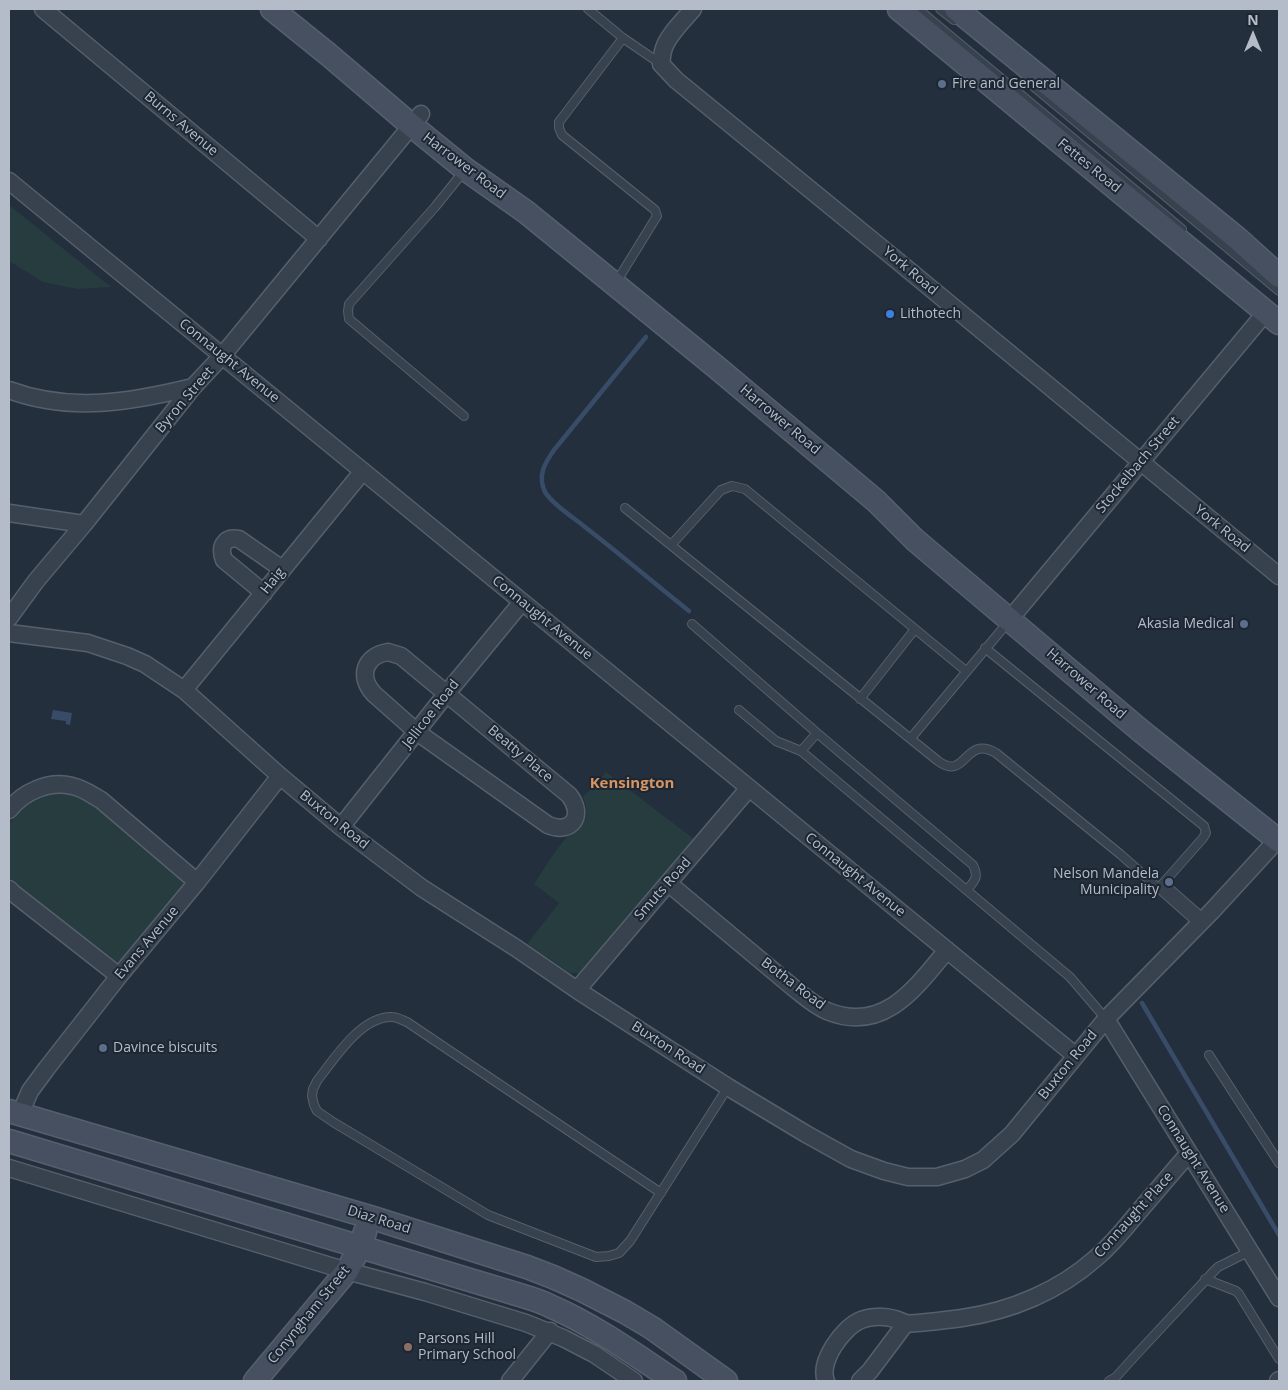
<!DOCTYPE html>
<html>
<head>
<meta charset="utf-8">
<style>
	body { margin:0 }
	#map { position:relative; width:1288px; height:1390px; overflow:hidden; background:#242f3e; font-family:"Open Sans",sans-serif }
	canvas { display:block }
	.frame { position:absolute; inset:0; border:10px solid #b4bcc9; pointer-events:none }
	.north { position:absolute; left:1228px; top:10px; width:50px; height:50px; -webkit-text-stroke:4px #1d2633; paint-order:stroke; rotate:0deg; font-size:14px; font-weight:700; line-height:20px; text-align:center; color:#b4bcc9 }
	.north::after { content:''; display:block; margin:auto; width:18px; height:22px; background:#b4bcc9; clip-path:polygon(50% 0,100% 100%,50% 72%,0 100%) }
</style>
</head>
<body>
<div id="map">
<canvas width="1288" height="1390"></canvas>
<div class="frame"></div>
<div class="north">N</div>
</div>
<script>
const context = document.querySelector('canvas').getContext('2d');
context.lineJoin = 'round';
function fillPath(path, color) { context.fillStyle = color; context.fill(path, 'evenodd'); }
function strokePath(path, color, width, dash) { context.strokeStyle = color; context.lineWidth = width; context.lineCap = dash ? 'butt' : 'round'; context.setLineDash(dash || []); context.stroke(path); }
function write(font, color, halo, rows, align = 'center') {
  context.font = font + ' "Open Sans",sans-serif'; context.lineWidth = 4; context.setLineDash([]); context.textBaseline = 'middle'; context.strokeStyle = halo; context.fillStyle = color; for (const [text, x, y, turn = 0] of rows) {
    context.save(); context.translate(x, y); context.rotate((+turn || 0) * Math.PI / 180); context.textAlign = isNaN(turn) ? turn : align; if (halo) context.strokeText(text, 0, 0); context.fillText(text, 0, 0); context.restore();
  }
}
const green = new Path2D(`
	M 9,205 L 111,287 L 77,289 L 43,282 L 9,261 Z
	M 606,772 L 694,839 L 586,971 L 582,973 L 570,973 L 527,944 L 559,903 L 534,884 C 544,869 554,852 565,839 C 572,831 580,833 585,820 C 588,812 586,805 583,797 Z
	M 65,791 L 87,799 L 181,875 L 184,883 L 182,890 L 125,961 L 114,961 L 105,956 L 11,884 L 9,880 L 9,825 L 15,814 L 29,801 L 49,793 Z`);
const water = new Path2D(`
	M 53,710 L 72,713 L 70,725 L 66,724 L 66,721 L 51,719 Z`);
const stream = new Path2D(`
	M 646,337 L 554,450 C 545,463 537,475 545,492 C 553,505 573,517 585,527 C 620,554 654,583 689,611
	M 1142,1003 L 1279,1235`);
const lane = new Path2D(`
	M 588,9 L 623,38 L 559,122 L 559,128 L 562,135 L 655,210 L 657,216 L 620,276
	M 918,9 L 1182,229
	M 940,9 L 954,20
	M 623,38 L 661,64
	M 1034,87 L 1279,291
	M 464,171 L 435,207 L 349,304 L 348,311 L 349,319 L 464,416
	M 625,508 L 938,761 C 967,782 964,734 996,753 L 1120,854 L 1199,924
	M 671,545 L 721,490 L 732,486 L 745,489 L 966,671
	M 692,624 L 817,733 L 973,865 C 979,878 975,880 967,890
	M 985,648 L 1204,826 L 1206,833 L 1203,838 L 1159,888
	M 860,699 L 915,629
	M 739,710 L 776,741 L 801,751 L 1070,977 L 1106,1019
	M 911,738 L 1009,621
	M 801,751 L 817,733
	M 1163,883 L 1204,919
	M 1209,1055 L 1279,1163
	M 661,1193 L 407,1022 C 402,1020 397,1017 392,1017 C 361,1016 334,1059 317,1081 L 313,1089 L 312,1096 L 314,1105 L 317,1111 L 333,1122 L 488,1215 L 596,1257 L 609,1256 L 619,1253 L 630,1241 L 728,1087
	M 1205,1279 L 1236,1291 L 1239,1294 L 1279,1359
	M 1109,1381 L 1116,1377 L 1134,1357 L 1214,1271 L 1218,1267 L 1250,1251`);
const street = new Path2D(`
	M 43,9 L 319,239
	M 693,9 C 684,20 668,35 664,48 C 662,53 662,59 661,64 L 676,80 L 894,258 L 1279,576
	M 9,181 L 1076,1056
	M 9,390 C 71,413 131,402 193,387
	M 9,513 L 84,524
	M 264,593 L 224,560 C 219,547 224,536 239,539 L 282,569
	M 9,618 L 36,581 L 84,524 L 193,387 L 222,356 L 421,114
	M 1010,619 L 1266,312
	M 9,633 L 88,643 L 127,656 L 145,664 L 184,690 L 280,776 L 341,827 L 422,888 L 516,948 L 577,990 L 728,1087 L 806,1134 L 851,1159 L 884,1171 L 908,1177 L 937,1177 L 965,1169 L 983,1160 L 1012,1134 L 1106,1019 L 1212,911 L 1279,838
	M 388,652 L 401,656 L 569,795 C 585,815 572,835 548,825 L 417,732 L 374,694 C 358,677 364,656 388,652 Z
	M 184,690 L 363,471
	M 9,810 C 23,792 49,780 72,786 C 83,788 92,795 101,800 L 197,882
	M 341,827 L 447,693 L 522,602
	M 668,883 L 795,989 C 805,997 815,1006 827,1011 C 883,1034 915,989 947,950
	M 9,889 L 13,893 L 119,976
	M 577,990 L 749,788
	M 1106,1019 L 1279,1298
	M 20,1114 L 30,1091 L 47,1068 L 119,976 L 197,882 L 280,776
	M 9,1168 L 347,1271 L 425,1292 L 526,1323 L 563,1338 L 594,1354 L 634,1381
	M 510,1381 L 550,1331
	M 826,1381 C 818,1362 843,1327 861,1320 C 871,1316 885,1316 895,1319 C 899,1320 902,1322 906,1323 C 909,1324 914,1323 917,1323 C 932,1322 947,1320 962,1318 C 1011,1311 1059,1291 1096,1258 C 1110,1246 1123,1231 1135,1216 C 1153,1195 1171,1174 1189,1153
	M 860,1381 L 870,1371 L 906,1323
	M 1278,1381 L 1279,1380`);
const secondary = new Path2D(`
	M 272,9 L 329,55 L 411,125 L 465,169 L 526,212 L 715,366 L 876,501 L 915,540 L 1141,731 L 1279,841
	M 899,9 L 1279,323
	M 956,9 L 1238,239 L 1279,276
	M 9,1111 L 370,1217 L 527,1267 L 553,1277 L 582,1290 L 625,1312 L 652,1328 L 726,1381
	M 9,1141 L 523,1296 C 533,1299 543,1302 552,1307 C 594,1325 637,1356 675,1381
	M 255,1381 L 347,1271 L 360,1247 L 365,1232`);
const markers = [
	[942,84,5,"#5c6f8a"],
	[890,314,5,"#3f7fe0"],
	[1244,624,5,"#5c6f8a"],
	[1169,882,5,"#5c6f8a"],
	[103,1048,5,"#5c6f8a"],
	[408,1347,5,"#8d6e63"]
];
const poiNames = [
	["Fire and General",952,84],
	["Lithotech",900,314],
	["Akasia Medical",1234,624,"right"],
	["Nelson Mandela",1159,874,"right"],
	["Municipality",1159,890,"right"],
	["Davince biscuits",113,1048],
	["Parsons Hill",418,1339],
	["Primary School",418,1355]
];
const streetNames = [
	["Burns Avenue",181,124,40],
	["Harrower Road",464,166,37],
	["Fettes Road",1089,166,39],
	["York Road",910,271,40],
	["Connaught Avenue",229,361,39],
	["Byron Street",185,400,-50],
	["Harrower Road",780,420,40],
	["Stockelbach Street",1138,465,-50],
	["York Road",1222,529,39],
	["Haig",273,581,-51],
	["Connaught Avenue",542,618,39],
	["Harrower Road",1086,684,41],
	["Jellicoe Road",431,714,-52],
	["Beatty Place",520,754,40],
	["Buxton Road",334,820,39],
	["Connaught Avenue",855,875,39],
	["Smuts Road",663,889,-49],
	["Evans Avenue",147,943,-50],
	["Botha Road",793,984,37],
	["Buxton Road",668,1048,33],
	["Buxton Road",1068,1065,-51],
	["Connaught Avenue",1193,1159,58],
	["Connaught Place",1134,1215,-48],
	["Diaz Road",379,1220,17],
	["Conyngham Street",309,1315,-51]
];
const neighbourhoodNames = [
	["Kensington",632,784]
];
fillPath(green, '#263c3f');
fillPath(water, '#394c67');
strokePath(stream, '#394c67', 4.5);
strokePath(lane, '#565f6c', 10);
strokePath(street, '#565f6c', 19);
strokePath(secondary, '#565f6c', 25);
strokePath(lane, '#38414e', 8);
strokePath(street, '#38414e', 16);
strokePath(secondary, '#465061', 22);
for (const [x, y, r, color] of markers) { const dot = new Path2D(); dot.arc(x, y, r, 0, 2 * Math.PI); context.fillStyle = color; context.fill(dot); strokePath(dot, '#1d2633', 2); }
write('14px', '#b4bcc9', '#1d2633', poiNames, 'left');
write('14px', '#b4bcc9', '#1d2633', streetNames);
write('bold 15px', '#d59563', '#1d2633', neighbourhoodNames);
</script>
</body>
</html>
